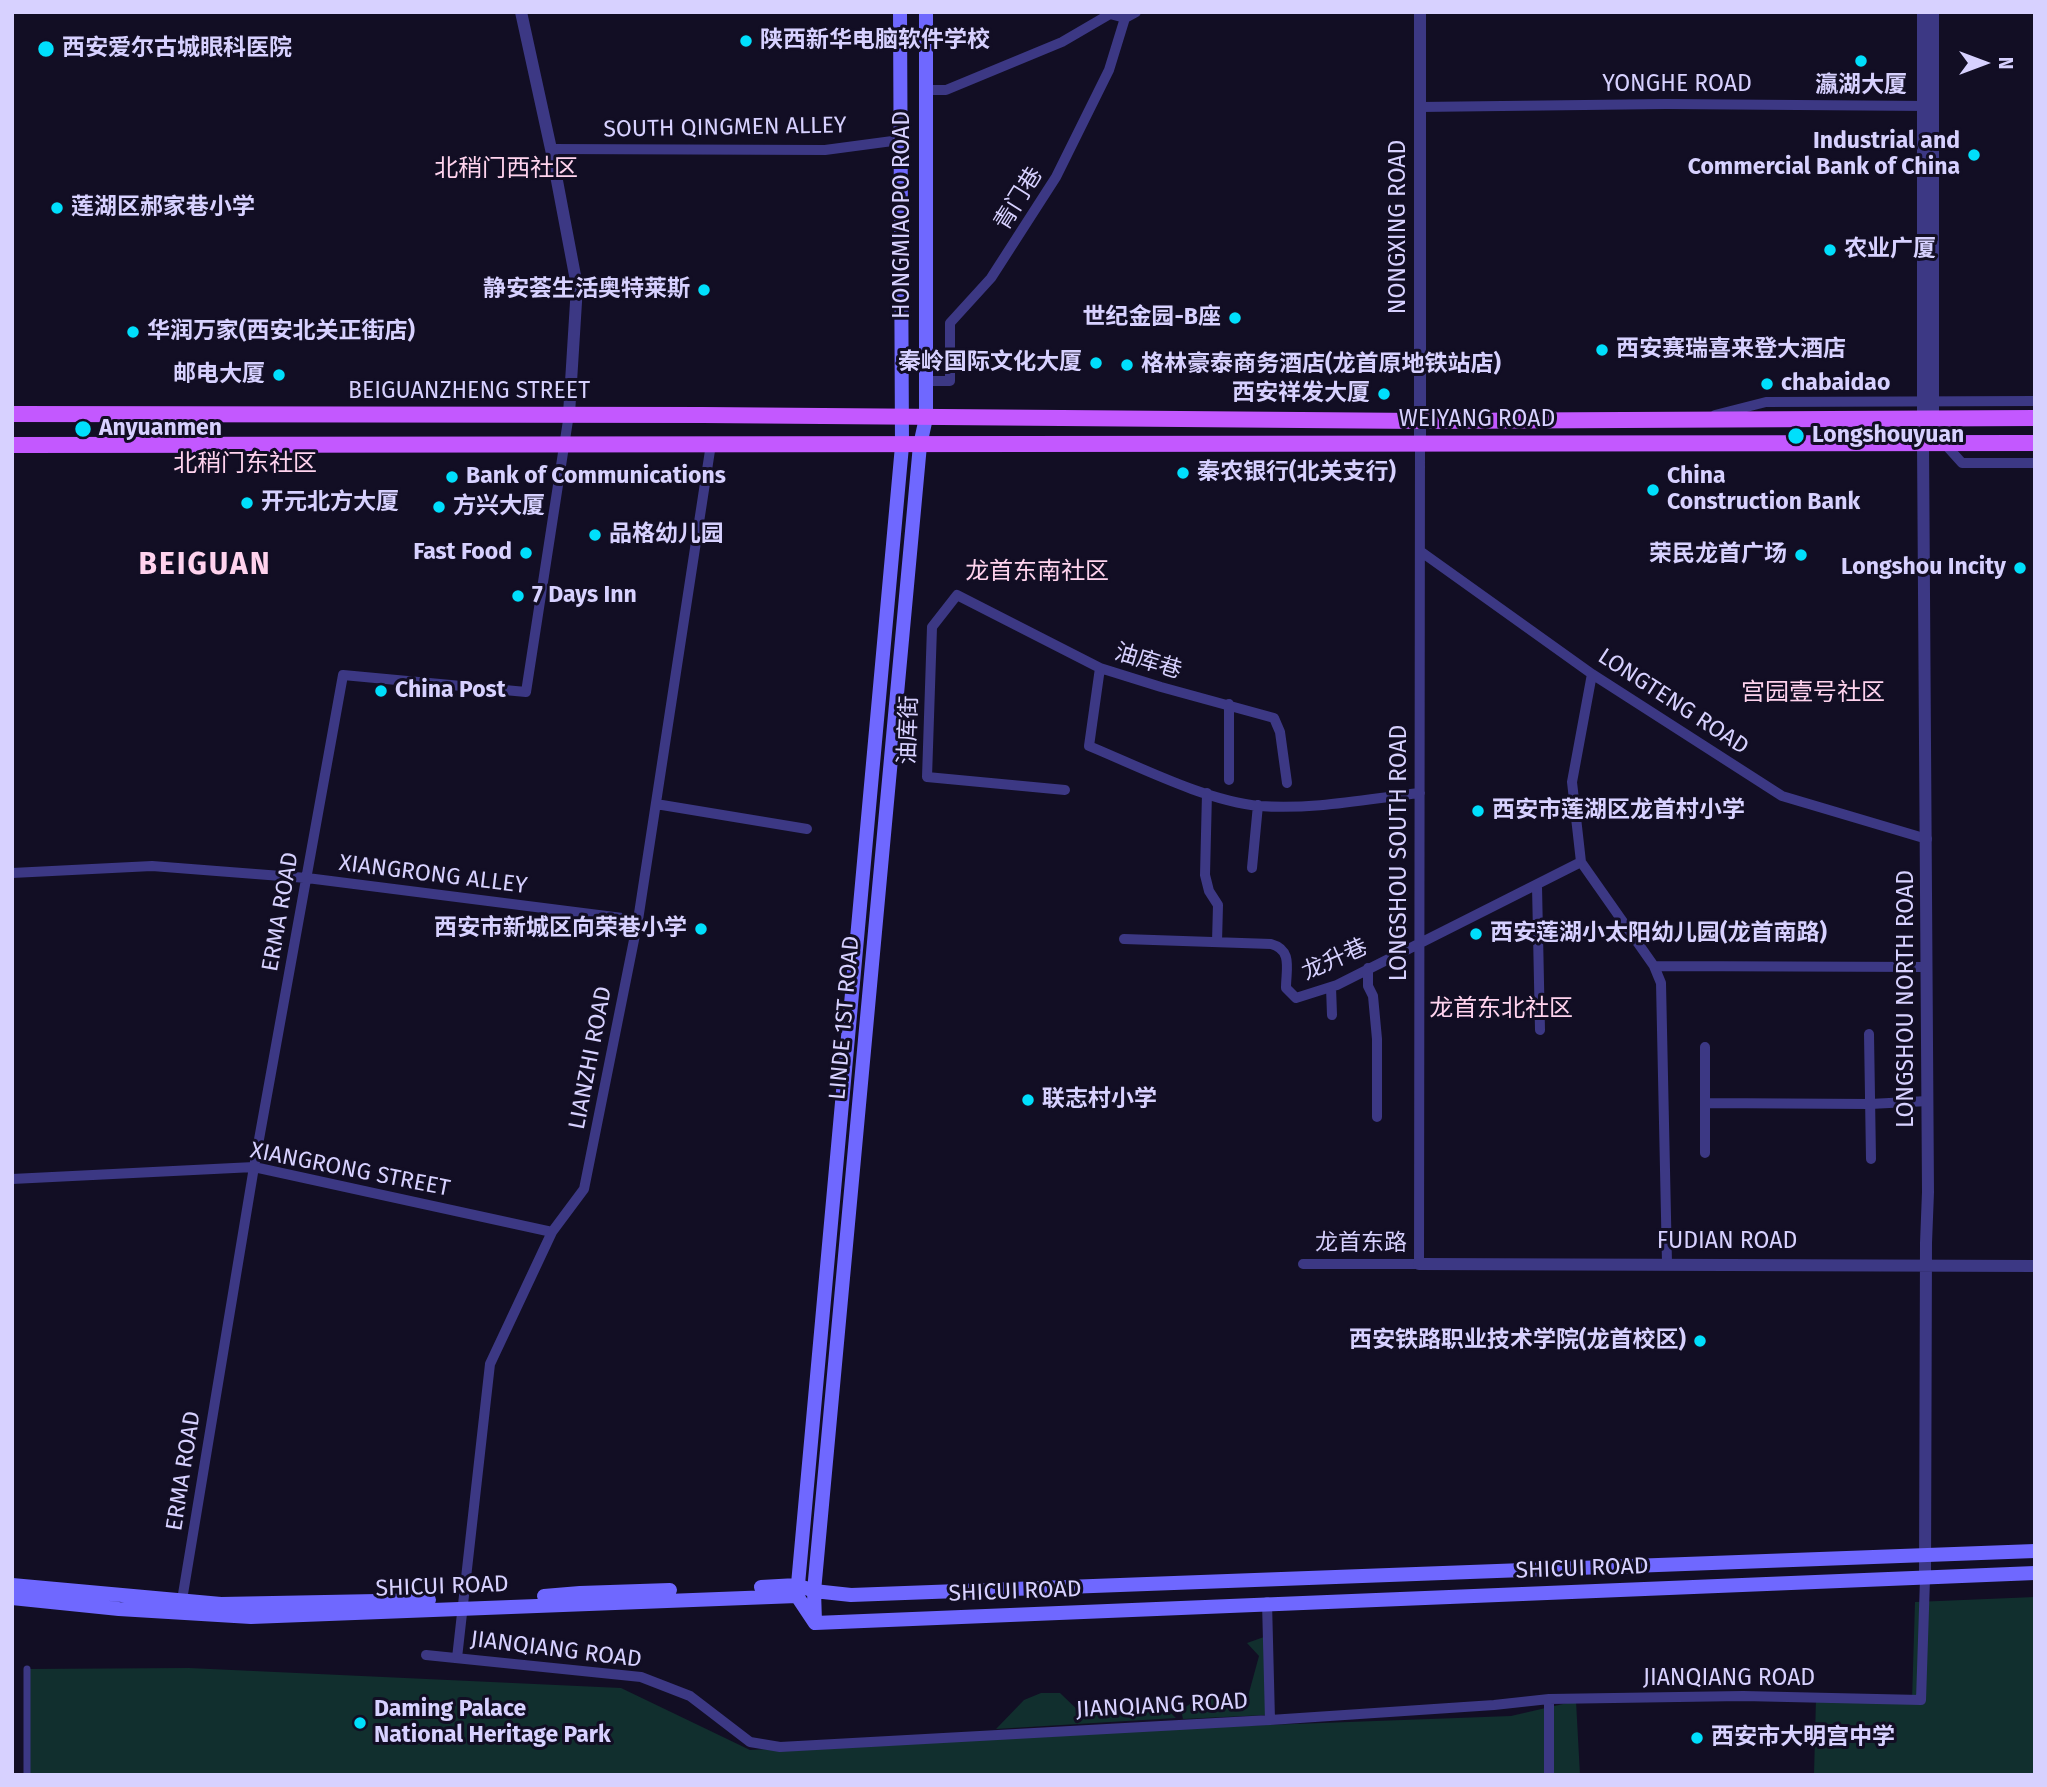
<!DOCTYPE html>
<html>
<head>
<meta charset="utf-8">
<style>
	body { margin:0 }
	#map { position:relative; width:2047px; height:1787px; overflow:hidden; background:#120e24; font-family:"Fira Sans",sans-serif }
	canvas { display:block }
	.frame { position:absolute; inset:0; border:14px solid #d7d1ff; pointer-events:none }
	.north { position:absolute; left:1949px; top:28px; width:70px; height:70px; -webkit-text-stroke:5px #120e24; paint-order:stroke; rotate:90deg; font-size:19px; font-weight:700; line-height:28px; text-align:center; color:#d7d1ff }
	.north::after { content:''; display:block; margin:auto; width:24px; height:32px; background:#d7d1ff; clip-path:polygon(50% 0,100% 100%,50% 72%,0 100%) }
</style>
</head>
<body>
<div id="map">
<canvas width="2047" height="1787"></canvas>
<div class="frame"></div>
<div class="north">N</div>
</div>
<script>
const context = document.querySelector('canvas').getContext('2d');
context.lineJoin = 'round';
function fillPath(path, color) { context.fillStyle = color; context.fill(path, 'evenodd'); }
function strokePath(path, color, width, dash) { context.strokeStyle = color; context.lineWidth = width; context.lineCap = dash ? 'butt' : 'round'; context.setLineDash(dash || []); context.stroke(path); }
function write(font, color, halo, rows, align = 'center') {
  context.font = font + ' "Fira Sans","Noto Sans SC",sans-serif'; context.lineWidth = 6; context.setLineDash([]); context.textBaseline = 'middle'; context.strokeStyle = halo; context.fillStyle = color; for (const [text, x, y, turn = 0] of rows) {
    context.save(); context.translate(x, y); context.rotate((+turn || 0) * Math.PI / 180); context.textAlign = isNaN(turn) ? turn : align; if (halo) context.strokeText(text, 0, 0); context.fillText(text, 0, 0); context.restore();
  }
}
const green = new Path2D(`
	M 2035,1597 L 2035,1775 L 1814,1775 L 1816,1698 L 1912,1701 L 1915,1602 Z
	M 1264,1637 L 1266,1715 L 1183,1719 L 1181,1710 C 1202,1696 1211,1687 1233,1703 L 1247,1700 L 1259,1656 L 1247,1643 Z
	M 189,1668 L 621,1688 L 750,1750 L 1132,1730 L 1511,1716 L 1576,1701 L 1580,1775 L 27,1775 L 27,1669 Z
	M 1041,1693 L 1060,1693 L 1083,1715 L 1129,1710 L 1155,1698 L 1176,1718 L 996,1729 L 1024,1700 Z`);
const pedestrian = new Path2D(`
	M 27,1669 L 27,1775`);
const minor = new Path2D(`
	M 926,90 L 946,90 L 1062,42 L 1110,14 L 1125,18
	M 1420,107 L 1666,104 L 1929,106
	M 551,149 L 825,150 L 900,140
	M 926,381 L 950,381 L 950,323 L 991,278 L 1056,177 L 1109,70 L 1125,18 L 1136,12
	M 1715,415 L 1766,402 L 2035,401
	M 1944,443 L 1962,463 L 2035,463
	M 1420,551 L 1592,674 L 1782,796 L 1927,839
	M 1100,668 L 1089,746 C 1140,767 1206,801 1260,806 C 1313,810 1367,799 1420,793
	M 1592,674 L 1572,782 L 1581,862 L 1654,966 L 1661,983 L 1667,1263
	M 1229,704 L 1229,780
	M 1065,790 L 927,777 L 932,627 L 957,595 L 1100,668 L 1161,687 L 1274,718 L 1280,732 L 1287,783
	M 1207,793 L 1205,875 L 1209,891 L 1218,905 L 1217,942
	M 656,804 L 807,829
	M 1252,868 L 1258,805
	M 12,873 L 152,866 L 307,878 L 638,920
	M 1537,886 L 1540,1030
	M 1124,939 L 1271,944 C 1293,950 1286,969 1286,988 L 1296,998 L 1337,985 L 1581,862
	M 1654,966 L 1926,967
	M 1368,968 L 1368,986 L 1373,996 L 1377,1039 L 1377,1117
	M 1331,987 L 1332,1015
	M 1869,1034 L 1871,1159
	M 1705,1047 L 1705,1153
	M 1705,1103 L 1870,1104 L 1928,1101
	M 12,1179 L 254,1167 L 552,1232
	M 1303,1264 L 1419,1264 L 1420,442
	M 1267,1602 L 1270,1720
	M 181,1606 L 254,1167 L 343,675 L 526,692 L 569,414
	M 426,1655 L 641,1677 L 690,1696 L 750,1742 L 780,1747 L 1270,1720 L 1494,1705 L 1549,1699 L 1743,1696 L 1921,1700 L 1925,1579
	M 457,1658 L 490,1364 L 552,1232 L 584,1189 L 638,920 L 711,444
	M 1549,1699 L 1549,1775`);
const tertiary = new Path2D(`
	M 521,12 L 551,149 L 577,286 L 569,414
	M 1923,12 L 1923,443 L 1928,1192 L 1926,1243 L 1925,1579
	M 1420,442 L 1420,12
	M 1933,443 L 1933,12
	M 1419,1264 L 2035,1266`);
const secondary = new Path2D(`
	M 12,1585 L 221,1604 L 429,1600
	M 761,1587 L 797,1585 L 814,1591 L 851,1595 L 2035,1551
	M 797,1595 L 902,446 L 900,12
	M 544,1596 L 580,1593 L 670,1590
	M 12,1598 L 119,1609 L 251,1617 L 797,1596 L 815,1623 L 2035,1573
	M 815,1622 L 814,1591 L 920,445 L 926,418 L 926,12`);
const primary = new Path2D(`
	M 12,414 L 703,415 L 1420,421 L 2035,418
	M 12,445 L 2035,443`);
const markers = [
	[746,41,7,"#00dffc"],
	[46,49,9,"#00dffc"],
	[1861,61,7,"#00dffc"],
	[1974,155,7,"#00dffc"],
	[57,208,7,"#00dffc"],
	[1830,250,7,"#00dffc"],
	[704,290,7,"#00dffc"],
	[1235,318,7,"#00dffc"],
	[133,332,7,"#00dffc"],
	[1602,350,7,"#00dffc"],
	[1096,363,7,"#00dffc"],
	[1127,365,7,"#00dffc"],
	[279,375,7,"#00dffc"],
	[1767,384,7,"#00dffc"],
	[1384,394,7,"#00dffc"],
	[83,429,9,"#00dffc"],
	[1796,436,9,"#00dffc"],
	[1183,473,7,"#00dffc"],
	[452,477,7,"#00dffc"],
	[1653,490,7,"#00dffc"],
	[247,503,7,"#00dffc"],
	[439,507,7,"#00dffc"],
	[595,535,7,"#00dffc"],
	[526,553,7,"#00dffc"],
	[1801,555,7,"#00dffc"],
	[2020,568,7,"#00dffc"],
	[518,596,7,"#00dffc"],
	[381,691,7,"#00dffc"],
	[1478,811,7,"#00dffc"],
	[701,929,7,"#00dffc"],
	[1476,934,7,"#00dffc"],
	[1028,1100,7,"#00dffc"],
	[1700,1341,7,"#00dffc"],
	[360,1723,7,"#00dffc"],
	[1697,1738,7,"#00dffc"]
];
const poiNames = [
	["陕西新华电脑软件学校",760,41],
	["西安爱尔古城眼科医院",62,49],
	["瀛湖大厦",1861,86,"center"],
	["Industrial and",1960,142,"right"],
	["Commercial Bank of China",1960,168,"right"],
	["莲湖区郝家巷小学",71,208],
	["农业广厦",1844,250],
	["静安荟生活奥特莱斯",690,290,"right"],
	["世纪金园-B座",1221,318,"right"],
	["华润万家(西安北关正街店)",147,332],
	["西安赛瑞喜来登大酒店",1616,350],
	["秦岭国际文化大厦",1082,363,"right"],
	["格林豪泰商务酒店(龙首原地铁站店)",1141,365],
	["邮电大厦",265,375,"right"],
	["chabaidao",1781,384],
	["西安祥发大厦",1370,394,"right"],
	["Anyuanmen",99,429],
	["Longshouyuan",1812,436],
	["秦农银行(北关支行)",1197,473],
	["Bank of Communications",466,477],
	["China",1667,477],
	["Construction Bank",1667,503],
	["开元北方大厦",261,503],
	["方兴大厦",453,507],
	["品格幼儿园",609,535],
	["Fast Food",512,553,"right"],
	["荣民龙首广场",1787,555,"right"],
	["Longshou Incity",2006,568,"right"],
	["7 Days Inn",532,596],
	["China Post",395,691],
	["西安市莲湖区龙首村小学",1492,811],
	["西安市新城区向荣巷小学",687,929,"right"],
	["西安莲湖小太阳幼儿园(龙首南路)",1490,934],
	["联志村小学",1042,1100],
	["西安铁路职业技术学院(龙首校区)",1686,1341,"right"],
	["Daming Palace",374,1710],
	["National Heritage Park",374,1736],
	["西安市大明宫中学",1711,1738]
];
const streetNames = [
	["YONGHE ROAD",1677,85],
	["SOUTH QINGMEN ALLEY",725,128,-1],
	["青门巷",1019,199,-58],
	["HONGMIAOPO ROAD",903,215,-90],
	["NONGXING ROAD",1399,227,-90],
	["BEIGUANZHENG STREET",469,392],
	["WEIYANG ROAD",1477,420],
	["油库巷",1148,662,17],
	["LONGTENG ROAD",1673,702,33],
	["油库街",909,730,-88],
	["LONGSHOU SOUTH ROAD",1400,853,-90],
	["XIANGRONG ALLEY",433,875,7],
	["ERMA ROAD",281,912,-80],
	["龙升巷",1335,960,-24],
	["LONGSHOU NORTH ROAD",1907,999,-90],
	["LINDE 1ST ROAD",845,1018,-85],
	["LIANZHI ROAD",591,1058,-79],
	["XIANGRONG STREET",350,1170,11],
	["FUDIAN ROAD",1727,1242],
	["龙首东路",1361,1244],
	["ERMA ROAD",184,1471,-81],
	["SHICUI ROAD",1582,1569,-2],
	["SHICUI ROAD",442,1587,-2],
	["SHICUI ROAD",1015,1592,-2],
	["JIANQIANG ROAD",556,1650,7],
	["JIANQIANG ROAD",1729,1679],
	["JIANQIANG ROAD",1162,1706,-3]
];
const neighbourhoodNames = [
	["北稍门西社区",506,169],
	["北稍门东社区",245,464],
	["龙首东南社区",1037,572],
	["宫园壹号社区",1813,693],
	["龙首东北社区",1501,1009]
];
const districtNames = [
	["BEIGUAN",205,566]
];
fillPath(green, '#112f2e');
strokePath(pedestrian, '#3c3884', 7);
strokePath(minor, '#3c3884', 10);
strokePath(tertiary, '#3c3884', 12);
strokePath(secondary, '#6f68ff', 14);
strokePath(primary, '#c358ff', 16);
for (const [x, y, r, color] of markers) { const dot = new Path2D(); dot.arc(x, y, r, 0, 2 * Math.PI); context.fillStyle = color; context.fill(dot); strokePath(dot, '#120e24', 2.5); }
write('bold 23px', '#d7d1ff', '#120e24', poiNames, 'left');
write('23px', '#d7d1ff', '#120e24', streetNames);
write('24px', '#ffd3ee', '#120e24', neighbourhoodNames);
context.letterSpacing = '2px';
write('bold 30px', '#ffd3ee', '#120e24', districtNames);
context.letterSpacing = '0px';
</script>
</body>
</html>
